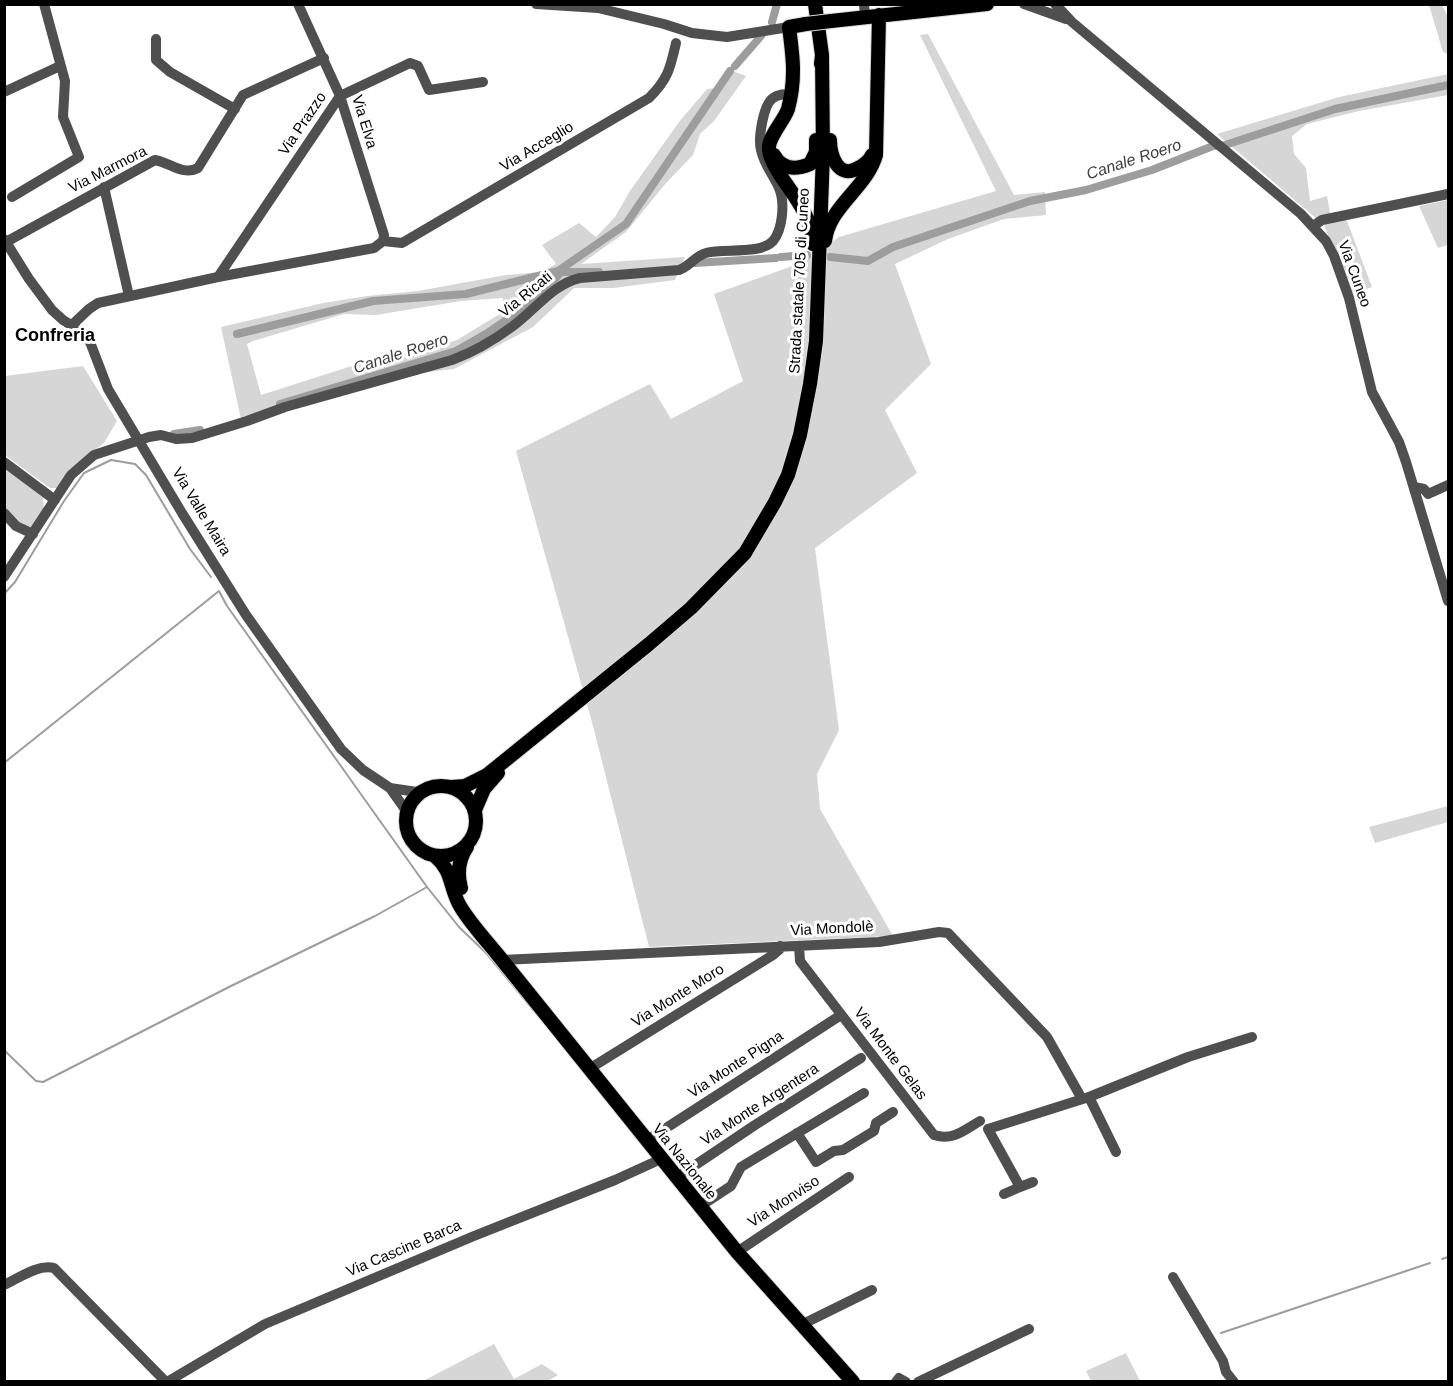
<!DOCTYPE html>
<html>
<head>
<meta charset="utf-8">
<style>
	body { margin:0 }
	#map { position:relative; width:1453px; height:1386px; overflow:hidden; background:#fff; font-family:Helvetica,sans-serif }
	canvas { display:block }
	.frame { position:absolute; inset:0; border:6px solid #000; pointer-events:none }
</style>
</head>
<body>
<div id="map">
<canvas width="1453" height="1386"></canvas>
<div class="frame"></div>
</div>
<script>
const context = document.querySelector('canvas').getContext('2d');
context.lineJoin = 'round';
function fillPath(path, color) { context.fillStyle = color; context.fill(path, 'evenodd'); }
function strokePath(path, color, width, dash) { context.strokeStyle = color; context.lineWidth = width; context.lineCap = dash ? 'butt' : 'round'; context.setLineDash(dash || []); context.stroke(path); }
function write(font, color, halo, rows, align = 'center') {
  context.font = font + ' Helvetica,sans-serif'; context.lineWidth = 6; context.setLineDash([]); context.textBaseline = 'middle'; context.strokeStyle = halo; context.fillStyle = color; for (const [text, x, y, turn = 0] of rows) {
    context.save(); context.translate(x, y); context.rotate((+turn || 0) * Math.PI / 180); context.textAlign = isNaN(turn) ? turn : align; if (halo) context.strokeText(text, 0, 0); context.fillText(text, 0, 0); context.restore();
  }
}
const green = new Path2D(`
	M 1429,5 L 1442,5 L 1448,17 L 1448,54 L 1443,52 Z
	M 928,34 L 1014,195 L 1045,192 L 1046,215 L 1004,219 L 948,239 L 895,264 L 931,364 L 885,410 L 917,473 L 815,548 L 839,730 L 817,774 L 820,809 L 893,936 L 649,947 L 593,726 L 516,451 L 650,384 L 671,419 L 743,381 L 714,294 L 801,263 L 839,237 L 996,191 L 920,35 Z
	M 727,69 L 746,76 L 714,121 L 700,134 L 693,155 L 666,183 L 626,232 L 581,264 L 685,257 L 675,280 L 613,288 L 574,288 L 533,327 L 454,369 L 412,374 L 241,419 L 221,327 L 323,303 L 367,296 L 418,291 L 506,275 L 541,272 L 556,264 L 542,245 L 579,223 L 596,237 L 615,217 L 630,191 L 679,122 L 707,89 L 716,88 ZM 503,298 L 503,312 L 457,340 L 408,355 L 361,363 L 261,395 L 247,344 L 253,341 L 344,314 L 376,315 L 461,301 Z
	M 1448,74 L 1448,95 L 1359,111 L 1307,124 L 1292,136 L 1294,154 L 1306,168 L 1310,201 L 1327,196 L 1330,213 L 1347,221 L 1372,287 L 1352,294 L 1324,225 L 1217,134 L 1339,97 Z
	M 1448,200 L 1448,245 L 1438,248 L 1419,206 Z
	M 83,366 L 117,421 L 104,443 L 77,464 L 57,488 L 50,488 L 5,455 L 5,376 Z
	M 4,468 L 43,497 L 44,510 L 31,530 L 23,528 L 5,507 Z
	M 1448,806 L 1448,822 L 1375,843 L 1369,827 Z
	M 494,1344 L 514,1379 L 542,1364 L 558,1375 L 546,1382 L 423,1381 Z
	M 1126,1353 L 1140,1381 L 1091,1381 L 1086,1371 Z`);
const stream = new Path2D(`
	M 4,594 L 15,582 L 64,501 L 84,473 L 111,460 L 135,464 L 146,475 L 190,549 L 211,577
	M 4,763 L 219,591 L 227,606 L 427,887 L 459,927 L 487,954 L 539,1017
	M 4,1050 L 36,1081 L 43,1082 L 231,986 L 375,916 L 427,887
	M 1442,1259 L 1448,1257
	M 1221,1333 L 1430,1263`);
const canal = new Path2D(`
	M 772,22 L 777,4
	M 735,66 L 761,36
	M 781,257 L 807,255
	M 830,257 L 868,261 L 893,247 L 1030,201 L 1086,190 L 1152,170 L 1213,146 L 1225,145 L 1335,109 L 1448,85
	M 695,263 L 776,258
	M 237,334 L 373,301 L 466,294 L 558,271 L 626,224 L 730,71
	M 280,404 L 456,351 L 486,334 L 537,299 L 561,272 L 599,272
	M 174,434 L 200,430`);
const minor = new Path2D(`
	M 536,4 L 598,8 L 664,24 L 692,33 L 727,37 L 789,27
	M 864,4 L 865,17
	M 1024,4 L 1066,19
	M 1055,4 L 1072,22 L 1301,214 L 1326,241 L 1334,256 L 1349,298 L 1372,392 L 1399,442 L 1406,462 L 1448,601
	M 156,39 L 156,60 L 170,72 L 235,109
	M 4,92 L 60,66
	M 104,187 L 129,296
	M 12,197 L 79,157 L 63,117 L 65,81 L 44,4
	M 1313,226 L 1322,220 L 1448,194
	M 4,239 L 29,279 L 52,310 L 63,320 L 76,328 L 90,342 L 108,389 L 182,513 L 246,615 L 341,749 L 363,770 L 390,788 L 407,812
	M 383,241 L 402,243 L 649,98 C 668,79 670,69 676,43
	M 6,242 L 155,160 C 171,163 183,176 198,168 L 243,95 L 324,58
	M 218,277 L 340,96 L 410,63 L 418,66 L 429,90 L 483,82
	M 72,325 L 89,309 L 98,303 L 218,277 L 374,248 L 383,241 L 384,235 L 340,96 L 298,4
	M 4,462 L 55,500
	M 1414,487 L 1424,489 L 1428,494 L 1448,485
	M 4,513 L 16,526 L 33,534
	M 4,577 L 71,475 L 94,455 L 149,437 L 161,435 L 176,439 L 192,438 L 247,421 L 285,407 L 452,360 C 474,352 494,340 513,326 C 535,310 553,284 580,278 L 679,270 C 690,266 695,256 706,253 C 724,248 760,255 773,241 C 783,229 785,202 779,188 C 773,174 764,165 761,150 C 758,139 763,105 773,98 C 778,94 785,94 791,94
	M 390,788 L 417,792 L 427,788
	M 799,946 L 800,961 L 934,1135 C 953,1141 964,1130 980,1121
	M 502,960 L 879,942 L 939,932 L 948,933 L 1047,1037 L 1082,1099
	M 589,1069 L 773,955 L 780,949 L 780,946
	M 1089,1097 L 1188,1057 L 1252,1037
	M 797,1133 L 816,1162 L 834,1151 L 843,1150 L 874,1131 L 876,1123 L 893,1112
	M 646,1141 L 841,1015
	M 676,1178 L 755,1125 L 861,1058
	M 1020,1187 L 1033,1182
	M 1004,1194 L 1020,1187 L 988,1129 L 1089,1097 L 1116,1152
	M 699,1207 L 731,1186 L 741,1167 L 864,1093
	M 737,1252 L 849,1177
	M 1173,1277 L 1223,1361 L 1226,1372 L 1234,1382
	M 4,1285 C 19,1278 38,1264 54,1268 L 166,1382
	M 801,1325 L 872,1290
	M 167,1382 L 265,1324 L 474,1236 L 615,1180 L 661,1159
	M 896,1382 L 899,1378 L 906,1382
	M 918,1382 L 1029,1329`);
const major = new Path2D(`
	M 815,4 L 822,55 L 821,64
	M 831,21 L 987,4
	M 806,24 L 789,27 C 793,57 796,79 788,109 C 784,121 767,138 769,150 C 770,160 775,166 780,175 C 795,197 812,217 813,244
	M 830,140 C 830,155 838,180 858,168 C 864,165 869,162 872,155
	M 774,155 C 782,170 796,170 810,164 L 816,152 L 816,140
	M 825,241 C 829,206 867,188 876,155 L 879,15
	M406 821a35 35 0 1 1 70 0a35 35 0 1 1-70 0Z
	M 452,787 L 465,786 L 487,775 L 649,644 L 691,608 L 745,553 L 775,502 L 788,475 L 800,435 L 810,384 L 816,341 L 823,154 L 822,55
	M 475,810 L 484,789 L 498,773
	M 435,856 C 453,871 449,887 460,906 C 470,923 485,939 498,955 L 737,1252 L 853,1382
	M 461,888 C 457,873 458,860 467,847`);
const majorBridge = new Path2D(`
	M 806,24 L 831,21`);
const streetNames = [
	["Via Elva",364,122,73],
	["Via Prazzo",303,124,-56],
	["Via Acceglio",537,147,-31],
	["Via Marmora",108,170,-27],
	["Via Cuneo",1354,274,70],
	["Strada statale 705 di Cuneo",800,281,-87],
	["Via Ricati",526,295,-39],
	["Via Valle Maira",201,512,59],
	["Via Mondolè",832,929,-3],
	["Via Monte Moro",678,996,-32],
	["Via Monte Gelas",890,1054,53],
	["Via Monte Pigna",736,1065,-33],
	["Via Monte Argentera",760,1105,-33],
	["Via Nazionale",684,1162,51],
	["Via Monviso",784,1202,-33],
	["Via Cascine Barca",404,1249,-23]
];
const waterNames = [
	["Canale Roero",1134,160,-18],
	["Canale Roero",401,354,-18]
];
const quarterNames = [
	["Confreria",55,336]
];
fillPath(green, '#d6d6d6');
strokePath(stream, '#9d9d9d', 2);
strokePath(canal, '#9d9d9d', 8);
strokePath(major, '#dbdbdb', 16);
strokePath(minor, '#4f4f4f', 10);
strokePath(major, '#000', 14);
strokePath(majorBridge, '#dbdbdb', 16, []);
strokePath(majorBridge, '#000', 14);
write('15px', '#000', '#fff', streetNames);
write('italic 16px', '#3e3e3e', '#fff', waterNames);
write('bold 18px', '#000', '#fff', quarterNames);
</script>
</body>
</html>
